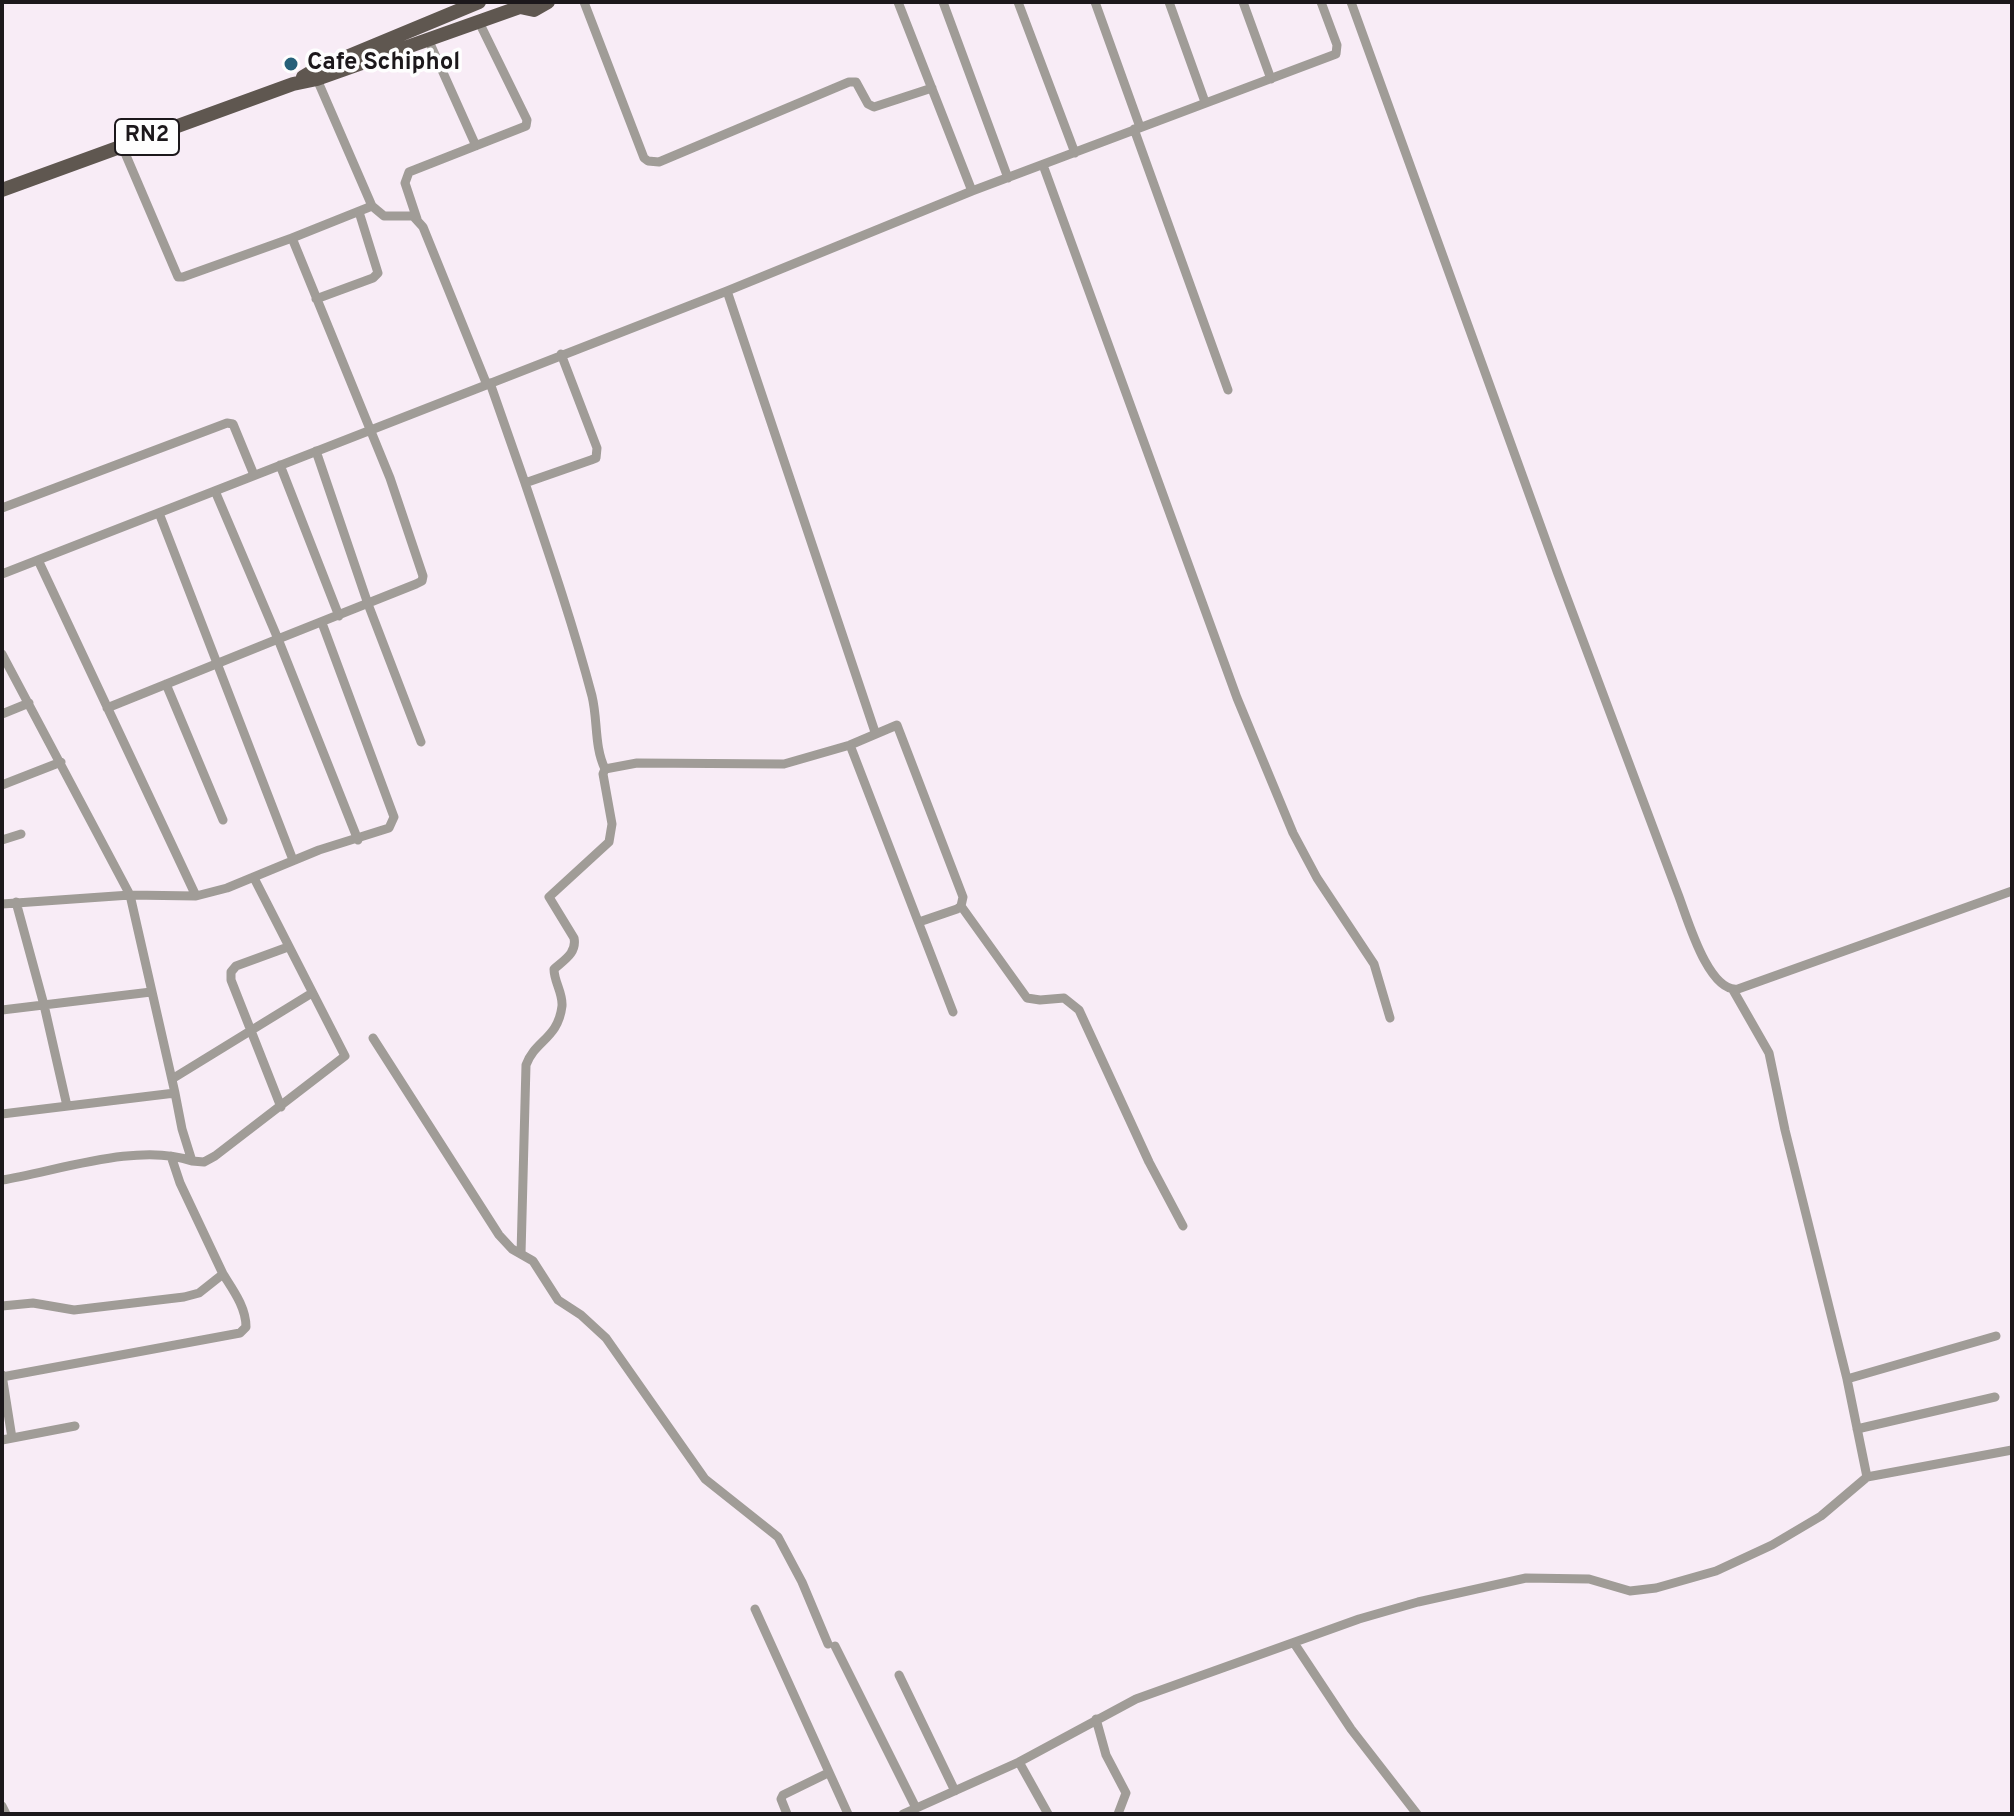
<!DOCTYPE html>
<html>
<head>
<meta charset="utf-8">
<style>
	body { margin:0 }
	#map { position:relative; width:2014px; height:1816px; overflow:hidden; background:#f8ecf6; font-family:Overpass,sans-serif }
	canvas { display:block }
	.frame { position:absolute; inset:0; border:4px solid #1c181b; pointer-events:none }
</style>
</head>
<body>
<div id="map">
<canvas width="2014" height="1816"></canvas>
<div class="frame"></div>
</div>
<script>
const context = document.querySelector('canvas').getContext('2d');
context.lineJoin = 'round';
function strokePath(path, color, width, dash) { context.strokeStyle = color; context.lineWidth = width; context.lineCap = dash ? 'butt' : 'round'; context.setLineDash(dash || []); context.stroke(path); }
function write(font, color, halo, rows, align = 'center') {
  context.font = font + ' Overpass,sans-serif'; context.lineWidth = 7; context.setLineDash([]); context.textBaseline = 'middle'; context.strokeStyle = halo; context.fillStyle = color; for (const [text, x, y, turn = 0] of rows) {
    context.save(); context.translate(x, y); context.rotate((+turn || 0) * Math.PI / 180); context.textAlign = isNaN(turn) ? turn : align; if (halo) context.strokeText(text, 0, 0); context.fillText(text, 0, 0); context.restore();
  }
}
const minor = new Path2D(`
	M 584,2 L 644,158 L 648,161 L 659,162 L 849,82 L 856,82 L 868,104 L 874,107 L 932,88
	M 898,2 L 972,191
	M 943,2 L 1008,178
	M 1018,2 L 1075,153
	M 1095,2 L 1140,127
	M 1169,2 L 1205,102
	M 1243,2 L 1271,79
	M 1351,2 L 1558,574 L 1678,894 C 1687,917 1708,993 1738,989 L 2012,891
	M 428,39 L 476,146
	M 316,77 L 372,206 L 292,238 L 390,478 L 423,576 L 422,581 L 416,584 L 278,639 L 358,840
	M 1134,129 L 1228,390
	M 122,146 L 178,277 L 183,277 L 292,238
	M 1043,165 L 1237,698 L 1293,833 L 1317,878 L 1374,964 L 1390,1018
	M 372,206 L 384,216 L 413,216 L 423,227 L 487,385
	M 417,219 L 405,183 L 409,172 L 526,126 L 527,120 L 478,20
	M 727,291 L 875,732
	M 316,299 L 373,278 L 378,273 L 359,212
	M 490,383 L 525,483 L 591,460 L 596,458 L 597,448 L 561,354
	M 316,451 L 368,604 L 421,742
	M 280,465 L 339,616
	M 525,483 C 549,554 573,624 592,696 C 598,721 594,746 605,769
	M 2,508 L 227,423 L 233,424 L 254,475
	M 159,513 L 293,860
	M 38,560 L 196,896
	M 2,574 L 727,291 L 972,191 L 1336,54 L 1337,45 L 1321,2
	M 2,654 L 130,895 L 175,1093 L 2,1114
	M 166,684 L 223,820
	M 107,708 L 278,639 L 215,491
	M 2,714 L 29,703
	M 2,785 L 61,762
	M 2,840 L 21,834
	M 16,902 L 44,1005 L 67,1106
	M 2,904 L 130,895 L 196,896 L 227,888 L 319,850 L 389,828 L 394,817 L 322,623
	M 961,906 L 1027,998 L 1040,1000 L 1064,998 L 1079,1010 L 1149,1162 L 1183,1226
	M 919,922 L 957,909 L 961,906 L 963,897 L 897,725 L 850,745 L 953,1012
	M 1733,990 L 1769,1053 L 1785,1130 L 1847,1379 L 1867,1477
	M 2,1010 L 151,992
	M 373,1038 L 499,1235 L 512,1249 L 533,1261 L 558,1300 L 581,1315 L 606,1338 L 705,1479 L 778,1537 L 802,1582 L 828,1644
	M 172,1079 L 312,993
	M 175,1093 L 182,1129 L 192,1161 L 204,1162 L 215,1156 L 345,1056 L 254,878
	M 281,1107 L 231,980 L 231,972 L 236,966 L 288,947
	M 2,1180 C 57,1171 139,1142 192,1161
	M 521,1254 L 526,1065 C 535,1040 558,1039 562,1006 C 563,993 554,982 554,969 C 564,960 577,953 574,938 L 549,897 L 609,842 L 612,824 L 603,774 L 605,769 L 637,763 L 784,764 L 850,745
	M 2,1306 L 33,1303 L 74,1310 L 184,1297 L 199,1293 L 223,1274 L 180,1183 L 171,1156
	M 2,1375 L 12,1438
	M 2,1377 L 240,1333 L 246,1327 C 246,1307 233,1290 223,1274
	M 1847,1379 L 1996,1336
	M 1857,1429 L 1995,1397
	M 2,1440 L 75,1426
	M 755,1609 L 848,1814
	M 1294,1643 L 1351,1729 L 1417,1814
	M 835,1646 L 916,1808
	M 899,1675 L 955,1791
	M 1096,1719 L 1106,1755 L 1126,1793 L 1118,1814
	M 1019,1762 L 1048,1814
	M 2,1806 L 6,1814
	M 787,1814 L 781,1799 L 783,1795 L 828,1773
	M 903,1814 L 1019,1762 L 1136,1699 L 1359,1619 L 1418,1602 L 1526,1578 L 1589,1579 L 1630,1591 L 1656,1588 L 1716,1571 L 1772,1545 L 1821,1516 L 1867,1477 L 2012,1450`);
const primary = new Path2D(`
	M 515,2 L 520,7 L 534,10 L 548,2
	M 303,77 L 313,71 L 479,2
	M 2,190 L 293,84 L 317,79 L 520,7`);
const markers = [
	[291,64,8,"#266179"]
];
const shields = [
	[147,137,64]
];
const shieldNames = [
	["RN2",147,137]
];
const poiNames = [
	["Cafe Schiphol",307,64]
];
strokePath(minor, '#a09c97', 9);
strokePath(primary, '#5f5750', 14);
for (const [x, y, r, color] of markers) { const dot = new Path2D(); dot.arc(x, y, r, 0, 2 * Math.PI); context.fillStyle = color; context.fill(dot); strokePath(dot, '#fefefe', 3); }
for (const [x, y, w] of shields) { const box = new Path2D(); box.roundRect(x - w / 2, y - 18, w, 36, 6); context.fillStyle = '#fefefe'; context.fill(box); strokePath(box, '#1c181b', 2); }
write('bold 22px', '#1c181b', null, shieldNames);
write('bold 24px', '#1c181b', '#fefefe', poiNames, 'left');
</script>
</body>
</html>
